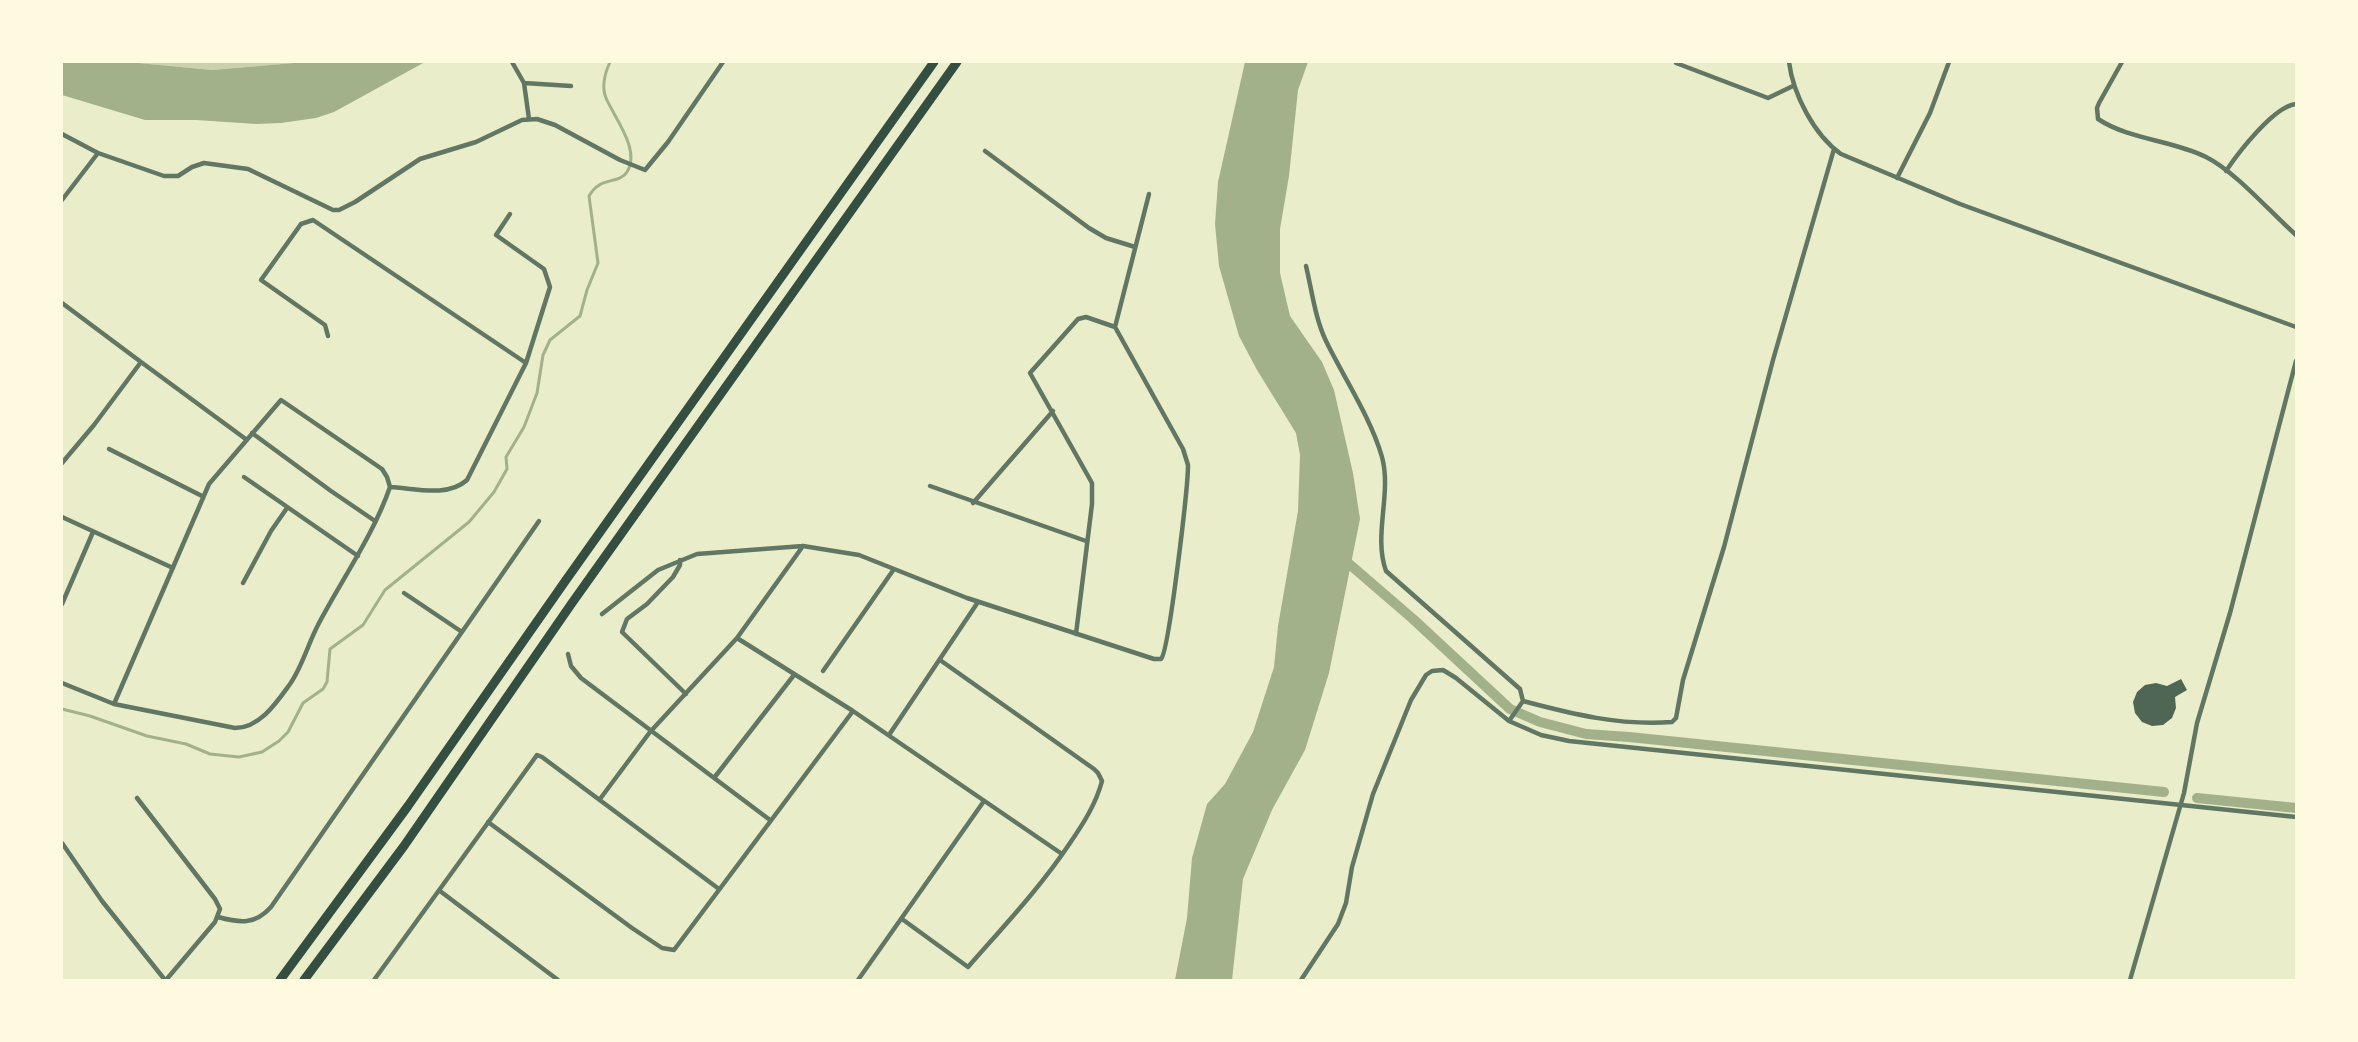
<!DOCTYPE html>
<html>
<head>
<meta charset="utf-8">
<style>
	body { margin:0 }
	#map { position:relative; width:2358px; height:1042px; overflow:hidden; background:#e9edc9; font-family:Quicksand,sans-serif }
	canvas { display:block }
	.frame { position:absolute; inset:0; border:63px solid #fefae0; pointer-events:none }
</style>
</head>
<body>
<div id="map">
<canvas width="2358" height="1042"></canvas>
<div class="frame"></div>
</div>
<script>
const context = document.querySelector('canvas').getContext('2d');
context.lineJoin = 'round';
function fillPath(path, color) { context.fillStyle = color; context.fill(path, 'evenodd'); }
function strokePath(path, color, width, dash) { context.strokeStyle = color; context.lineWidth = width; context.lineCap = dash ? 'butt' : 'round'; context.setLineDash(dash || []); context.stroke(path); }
const green = new Path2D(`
	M 128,62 L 305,62 L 212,70 Z`);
const water = new Path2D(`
	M 62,62 L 128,62 L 212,70 L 305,62 L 425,62 L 334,112 L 316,118 L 281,123 L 256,124 L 196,120 L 145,120 L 62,95 Z
	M 1245,62 L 1308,62 L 1298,90 L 1289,176 L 1280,229 L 1280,273 L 1290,316 L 1322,362 L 1334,390 L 1353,473 L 1360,519 L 1329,673 L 1305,750 L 1272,810 L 1243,879 L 1232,980 L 1175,980 L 1187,918 L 1192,858 L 1207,804 L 1225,784 L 1253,732 L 1274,667 L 1278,626 L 1298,511 L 1300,455 L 1296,433 L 1257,370 L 1239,336 L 1219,266 L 1215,224 L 1218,182 Z`);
const stream = new Path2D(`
	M 62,709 L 90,716 L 147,736 L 186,744 L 210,754 L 239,757 L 262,752 L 279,741 L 288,732 L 303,703 L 323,689 L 327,682 L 330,649 L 363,625 L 385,590 L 469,522 L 494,492 L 507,469 L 506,457 L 524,427 L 537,393 L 543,355 L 550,340 L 580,316 L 587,290 L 598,263 L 589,196 C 591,193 594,188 598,186 C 606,179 621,182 627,172 C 641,150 614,117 606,98 C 601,86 605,73 610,62`);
const canal = new Path2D(`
	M 1340,556 L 1413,619 L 1510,709 L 1540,722 L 1586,734 L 1629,737 L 2164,792
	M 2197,798 L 2296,808`);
const building = new Path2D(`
	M 2181,679 L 2187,690 L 2175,697 L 2176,708 L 2172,718 L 2163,725 L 2152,726 L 2142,722 L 2135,713 L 2133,702 L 2137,692 L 2145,685 L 2156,683 L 2167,686 Z`);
const minor = new Path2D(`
	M 512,62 L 524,83 L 529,119
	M 1789,62 C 1793,94 1814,135 1841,154 L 1960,204 L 2296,327
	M 2122,62 L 2099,103 L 2097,108 L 2098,119 C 2130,140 2172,140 2206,157 C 2236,172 2270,212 2296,235
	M 1676,63 L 1768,98 L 1793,86
	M 524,83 L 571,86
	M 62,134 L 98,153 L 164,176 L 178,176 L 192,167 L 204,163 L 248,169 L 333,210 L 339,210 L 355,202 L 420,159 L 476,142 L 522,120 L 537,119 L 555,125 L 620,160 L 645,170 L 668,142 L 723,62
	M 985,151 L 1089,228 L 1106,238 L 1135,247
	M 2226,171 C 2238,153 2274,106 2296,104
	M 1897,178 L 1930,113 L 1949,62
	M 62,200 L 98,153
	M 1306,266 C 1312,291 1315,318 1326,341 C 1344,378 1371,418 1382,457 C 1392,494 1373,535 1386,571 L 1520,689 L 1523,701 L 1509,721
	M 62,303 L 141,362
	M 1115,327 L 1149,194
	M 328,336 L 325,325 L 261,280 L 301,224 L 313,220 L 526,363
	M 252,433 L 331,491 L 375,521
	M 109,449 L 202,496
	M 62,463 L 94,425 L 141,362 L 247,440
	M 244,477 L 358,556
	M 930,486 L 1086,541
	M 390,487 C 414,488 447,498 467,480 L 526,363 L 550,287 L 544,269 L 496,235 L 510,214
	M 973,503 L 1053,411
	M 62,517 L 173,568
	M 680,560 L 680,565 L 673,577 L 647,604 L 627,619 L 622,632 L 686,694
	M 243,583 L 271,531 L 287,508
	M 404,593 L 462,632
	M 62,604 L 93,532
	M 602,614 L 658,570 L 697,554 L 803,546 L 859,555 L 967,598 L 1154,659 L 1161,659 C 1169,651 1188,487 1188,465 L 1183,449 L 1115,327
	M 1076,634 L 1092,504 L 1092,483 L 1030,373 L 1078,319 L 1086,317 L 1115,327
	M 737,638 L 853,711 L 1062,854
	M 568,654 L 571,666 L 581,678 L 770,820
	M 823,671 L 894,569
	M 62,683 L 114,704 L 235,728 C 260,728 277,702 290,684 C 302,667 308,644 318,625 C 342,579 373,536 390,487 L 387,477 L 382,469 L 281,400 L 209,484 L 114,704
	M 1523,701 C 1572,714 1620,726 1672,722 L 1676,718 L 1683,680 L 1724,547 L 1773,360 L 1834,149
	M 889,735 L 978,602
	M 714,778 L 794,675
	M 137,798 L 215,899 L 220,909 L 215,922 L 166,980
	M 600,799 L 650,732 L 737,638 L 803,546
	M 488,822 L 632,928 L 662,948 L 674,950 L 853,711
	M 62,843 L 102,901 L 165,980
	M 440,891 L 558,980
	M 218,917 C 240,923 255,925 271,907 L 539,521
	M 902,919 L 968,967 C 1003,927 1040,888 1070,843 C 1083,824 1096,804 1102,781 L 1098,773 L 1094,769 L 940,660
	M 374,980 L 537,755 L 542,757 L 719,889
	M 858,980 L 984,801
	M 1301,980 L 1338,924 L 1346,903 L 1352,867 L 1373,794 L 1411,700 L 1426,675 L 1432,671 L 1443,670 L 1456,678 L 1509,721 L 1541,735 L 1569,741 L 2296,817
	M 2130,980 L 2184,793 L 2197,723 L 2230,613 L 2296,361`);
const motorway = new Path2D(`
	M 280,980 L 408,806 L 566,580 L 934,62
	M 304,980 L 404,846 L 572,603 L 957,62`);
fillPath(green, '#cad2ad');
fillPath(water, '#a3b18a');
strokePath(stream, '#a3b18a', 3);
strokePath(canal, '#a3b18a', 10);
fillPath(building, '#4f6655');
strokePath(minor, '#617663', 4.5);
strokePath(motorway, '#344e41', 9);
</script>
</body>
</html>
